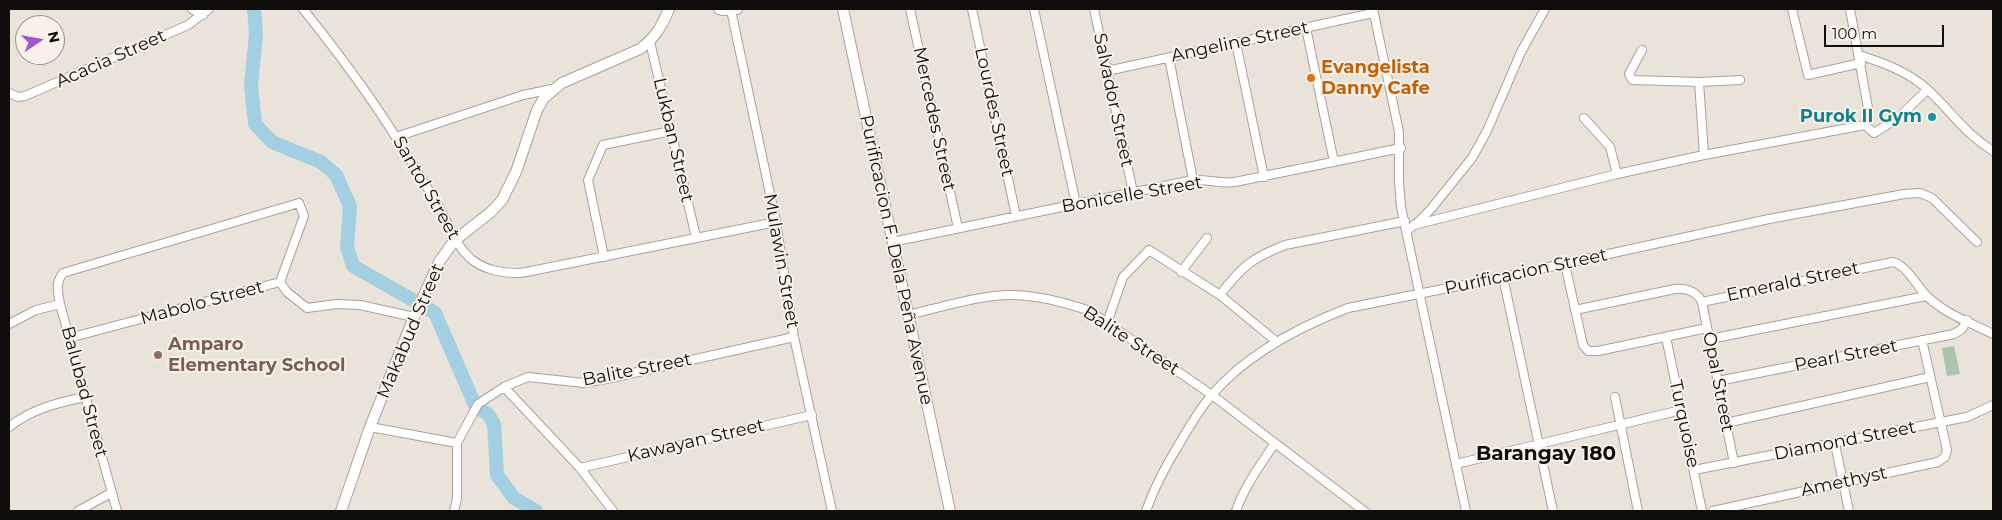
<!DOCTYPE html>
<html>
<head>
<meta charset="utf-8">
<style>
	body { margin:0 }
	#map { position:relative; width:2002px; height:520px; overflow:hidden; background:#eae3da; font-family:Montserrat,sans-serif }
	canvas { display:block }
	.frame { position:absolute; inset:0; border:10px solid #100e0b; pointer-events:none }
	.north { position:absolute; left:15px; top:15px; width:50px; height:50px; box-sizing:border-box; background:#f7f1e7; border:1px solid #9b968f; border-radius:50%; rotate:78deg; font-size:14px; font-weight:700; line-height:20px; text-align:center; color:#100e0b }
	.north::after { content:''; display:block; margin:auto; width:18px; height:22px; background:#a058cb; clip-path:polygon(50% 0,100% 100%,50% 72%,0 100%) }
	.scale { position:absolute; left:1824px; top:25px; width:120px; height:22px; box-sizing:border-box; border:2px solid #100e0b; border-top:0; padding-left:6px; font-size:15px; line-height:18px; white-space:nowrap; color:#100e0b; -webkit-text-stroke:4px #f7f1e7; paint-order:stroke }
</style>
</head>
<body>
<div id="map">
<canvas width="2002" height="520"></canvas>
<div class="frame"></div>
<div class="north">N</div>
<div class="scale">100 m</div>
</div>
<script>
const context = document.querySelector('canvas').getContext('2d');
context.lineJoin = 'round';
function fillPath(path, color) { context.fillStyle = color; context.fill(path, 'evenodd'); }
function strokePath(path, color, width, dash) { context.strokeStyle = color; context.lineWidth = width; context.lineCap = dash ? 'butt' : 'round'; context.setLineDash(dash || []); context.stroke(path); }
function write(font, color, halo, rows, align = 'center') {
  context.font = font + ' Montserrat,sans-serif'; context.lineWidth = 4; context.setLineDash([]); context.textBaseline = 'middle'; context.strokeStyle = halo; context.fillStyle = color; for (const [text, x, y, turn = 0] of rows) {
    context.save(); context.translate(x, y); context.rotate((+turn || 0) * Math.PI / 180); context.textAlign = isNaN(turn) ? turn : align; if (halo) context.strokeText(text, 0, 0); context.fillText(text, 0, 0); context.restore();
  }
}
const green = new Path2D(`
	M 1954,346 L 1960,374 L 1947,376 L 1942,348 Z`);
const river = new Path2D(`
	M 254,9 L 256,34 L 251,85 L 255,124 L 272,142 L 321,162 L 336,175 L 350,206 L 347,247 L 353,266 L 418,303
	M 425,307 L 435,313 L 475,405
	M 479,409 L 488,414 L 494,424 L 497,475 L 514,498 L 536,511`);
const minor = new Path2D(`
	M 192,9 L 203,15
	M 303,9 C 336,50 369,94 397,139 C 412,162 427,187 441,211 C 451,228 455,245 471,259 C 486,271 503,273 521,273 L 776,222
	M 910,9 L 958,228
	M 972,9 L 1016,216
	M 1034,9 L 1076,204
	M 1094,9 L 1133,192
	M 1373,9 L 1399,132 L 1399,181 L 1401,207 L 1466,511
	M 1792,9 L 1808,75 L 1861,63
	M 1850,9 L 1868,108 L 1865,125
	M 731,10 L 776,222 L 794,337 L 832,511
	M 1306,28 L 1334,162
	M 650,42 L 696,237
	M 1236,43 L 1264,177
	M 1642,50 L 1629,74 L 1632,80 L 1699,82 L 1740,80
	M 1859,55 C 1884,63 1909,72 1928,90 C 1952,112 1964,133 1993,151
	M 1169,58 L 1193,180
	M 1107,71 L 1373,13
	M 1699,82 L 1704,155
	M 9,93 L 18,97 L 25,96 L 188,25 L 209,9
	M 1584,118 L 1610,147 L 1617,174
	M 1865,125 L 1874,133 L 1898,118 L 1927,90
	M 396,137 L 523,95 L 552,89
	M 1416,224 L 1431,209 L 1472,158 L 1487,131 L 1521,52 L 1545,9
	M 1407,231 L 1414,225 L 1617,174 L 1704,155 L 1865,125
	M 892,242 L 1193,180 C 1208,179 1221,184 1235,182 L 1401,148
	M 604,257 L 588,180 L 603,145 L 671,131
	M 1565,264 L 1583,345 L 1588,351 L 1598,351 L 1707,328
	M 1181,272 L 1207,238
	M 1503,277 L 1553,511
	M 1220,295 C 1242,266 1252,258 1285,245 L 1405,221
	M 1702,302 L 1893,262 C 1907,266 1916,285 1926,295 C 1943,313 1971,323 1993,334
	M 1575,310 L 1675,289 C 1687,288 1696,291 1702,302 L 1734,463
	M 908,315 C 939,308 982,294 1014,295 C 1039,296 1067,303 1090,311 L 1212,395 L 1364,511
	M 1107,323 L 1123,277 L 1149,250 L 1220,295 L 1277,342
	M 9,324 L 36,310 L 60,304
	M 1666,337 L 1702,511
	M 69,338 L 280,282 L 287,292 L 307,308 L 337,304 L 360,305 L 414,317
	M 1710,339 L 1926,296
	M 1718,381 L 1954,334 L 1962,329 L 1967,320
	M 504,387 L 580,468 L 613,511
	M 1615,397 L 1638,511
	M 1726,423 L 1930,377
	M 9,427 C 32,409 56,403 85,397
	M 370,427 L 457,443
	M 1835,444 L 1849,511
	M 1456,464 L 1681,410
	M 580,468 L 812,415
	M 1694,470 L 1967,417 L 1993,405
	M 78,511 L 111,493
	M 117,511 L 60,304 C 58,292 55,283 63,273 L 299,203 L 304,216 L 280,282
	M 454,511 L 457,499 L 457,443 L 478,404 L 504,387 L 528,377 L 584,383 L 611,378 L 794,337
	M 1146,511 C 1154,488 1165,467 1178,446 C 1188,429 1198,411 1211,396 C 1246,354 1299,327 1348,308 L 1503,277 L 1769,219 L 1904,194 L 1920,193 L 1932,198 L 1977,242
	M 1236,511 C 1244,487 1261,464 1275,443
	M 1713,511 L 1938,462 L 1945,457 L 1947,450 L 1922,340`);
const tertiary = new Path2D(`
	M 719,9 L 724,10 L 737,9
	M 843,9 L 950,511
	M 341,511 L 370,427 L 414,317 L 439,262 L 454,241 L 491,212 L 502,200 L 516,172 L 537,110 L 544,98 L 562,83 L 640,49 C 655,38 662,26 669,9`);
const markers = [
	[1311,78,5,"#e8710a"],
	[1932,117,5,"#0f9aa8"],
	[158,355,5,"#8d6e63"]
];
const streetNames = [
	["Angeline Street",1240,42,-12],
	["Acacia Street",111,59,-24],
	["Salvador Street",1113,100,78],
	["Lourdes Street",994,112,78],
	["Mercedes Street",934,119,78],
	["Lukban Street",673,140,77],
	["Santol Street",426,188,60],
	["Bonicelle Street",1132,195,-10],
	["Purificacion F. Dela Peña Avenue",896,260,78],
	["Mulawin Street",781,261,80],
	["Purificacion Street",1526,272,-12],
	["Emerald Street",1793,282,-12],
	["Mabolo Street",202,303,-15],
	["Makabud Street",411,331,-67],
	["Balite Street",1131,341,33],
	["Pearl Street",1846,356,-11],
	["Balite Street",637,370,-11],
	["Opal Street",1718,382,79],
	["Balubad Street",84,392,75],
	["Turquoise",1684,424,78],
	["Kawayan Street",696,441,-13],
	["Diamond Street",1845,441,-11],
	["Amethyst",1844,482,-12]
];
const foodNames = [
	["Evangelista",1321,68],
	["Danny Cafe",1321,89]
];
const cultureNames = [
	["Purok II Gym",1922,117]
];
const educationNames = [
	["Amparo",168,345],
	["Elementary School",168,366]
];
const quarterNames = [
	["Barangay 180",1546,454]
];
fillPath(green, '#abc4ae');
strokePath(river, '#a3cfe3', 14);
strokePath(minor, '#a8a299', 10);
strokePath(tertiary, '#a8a299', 12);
strokePath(minor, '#fff', 8);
strokePath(tertiary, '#fff', 10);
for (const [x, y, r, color] of markers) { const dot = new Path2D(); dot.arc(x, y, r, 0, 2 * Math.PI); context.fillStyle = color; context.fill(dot); strokePath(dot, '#f7f1e7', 2); }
write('18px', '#100e0b', '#f7f1e7', streetNames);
write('bold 18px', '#c56008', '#f7f1e7', foodNames, 'left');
write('bold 18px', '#0d838f', '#f7f1e7', cultureNames, 'right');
write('bold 18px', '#785e54', '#f7f1e7', educationNames, 'left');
write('bold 20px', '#100e0b', '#f7f1e7', quarterNames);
</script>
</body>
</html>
